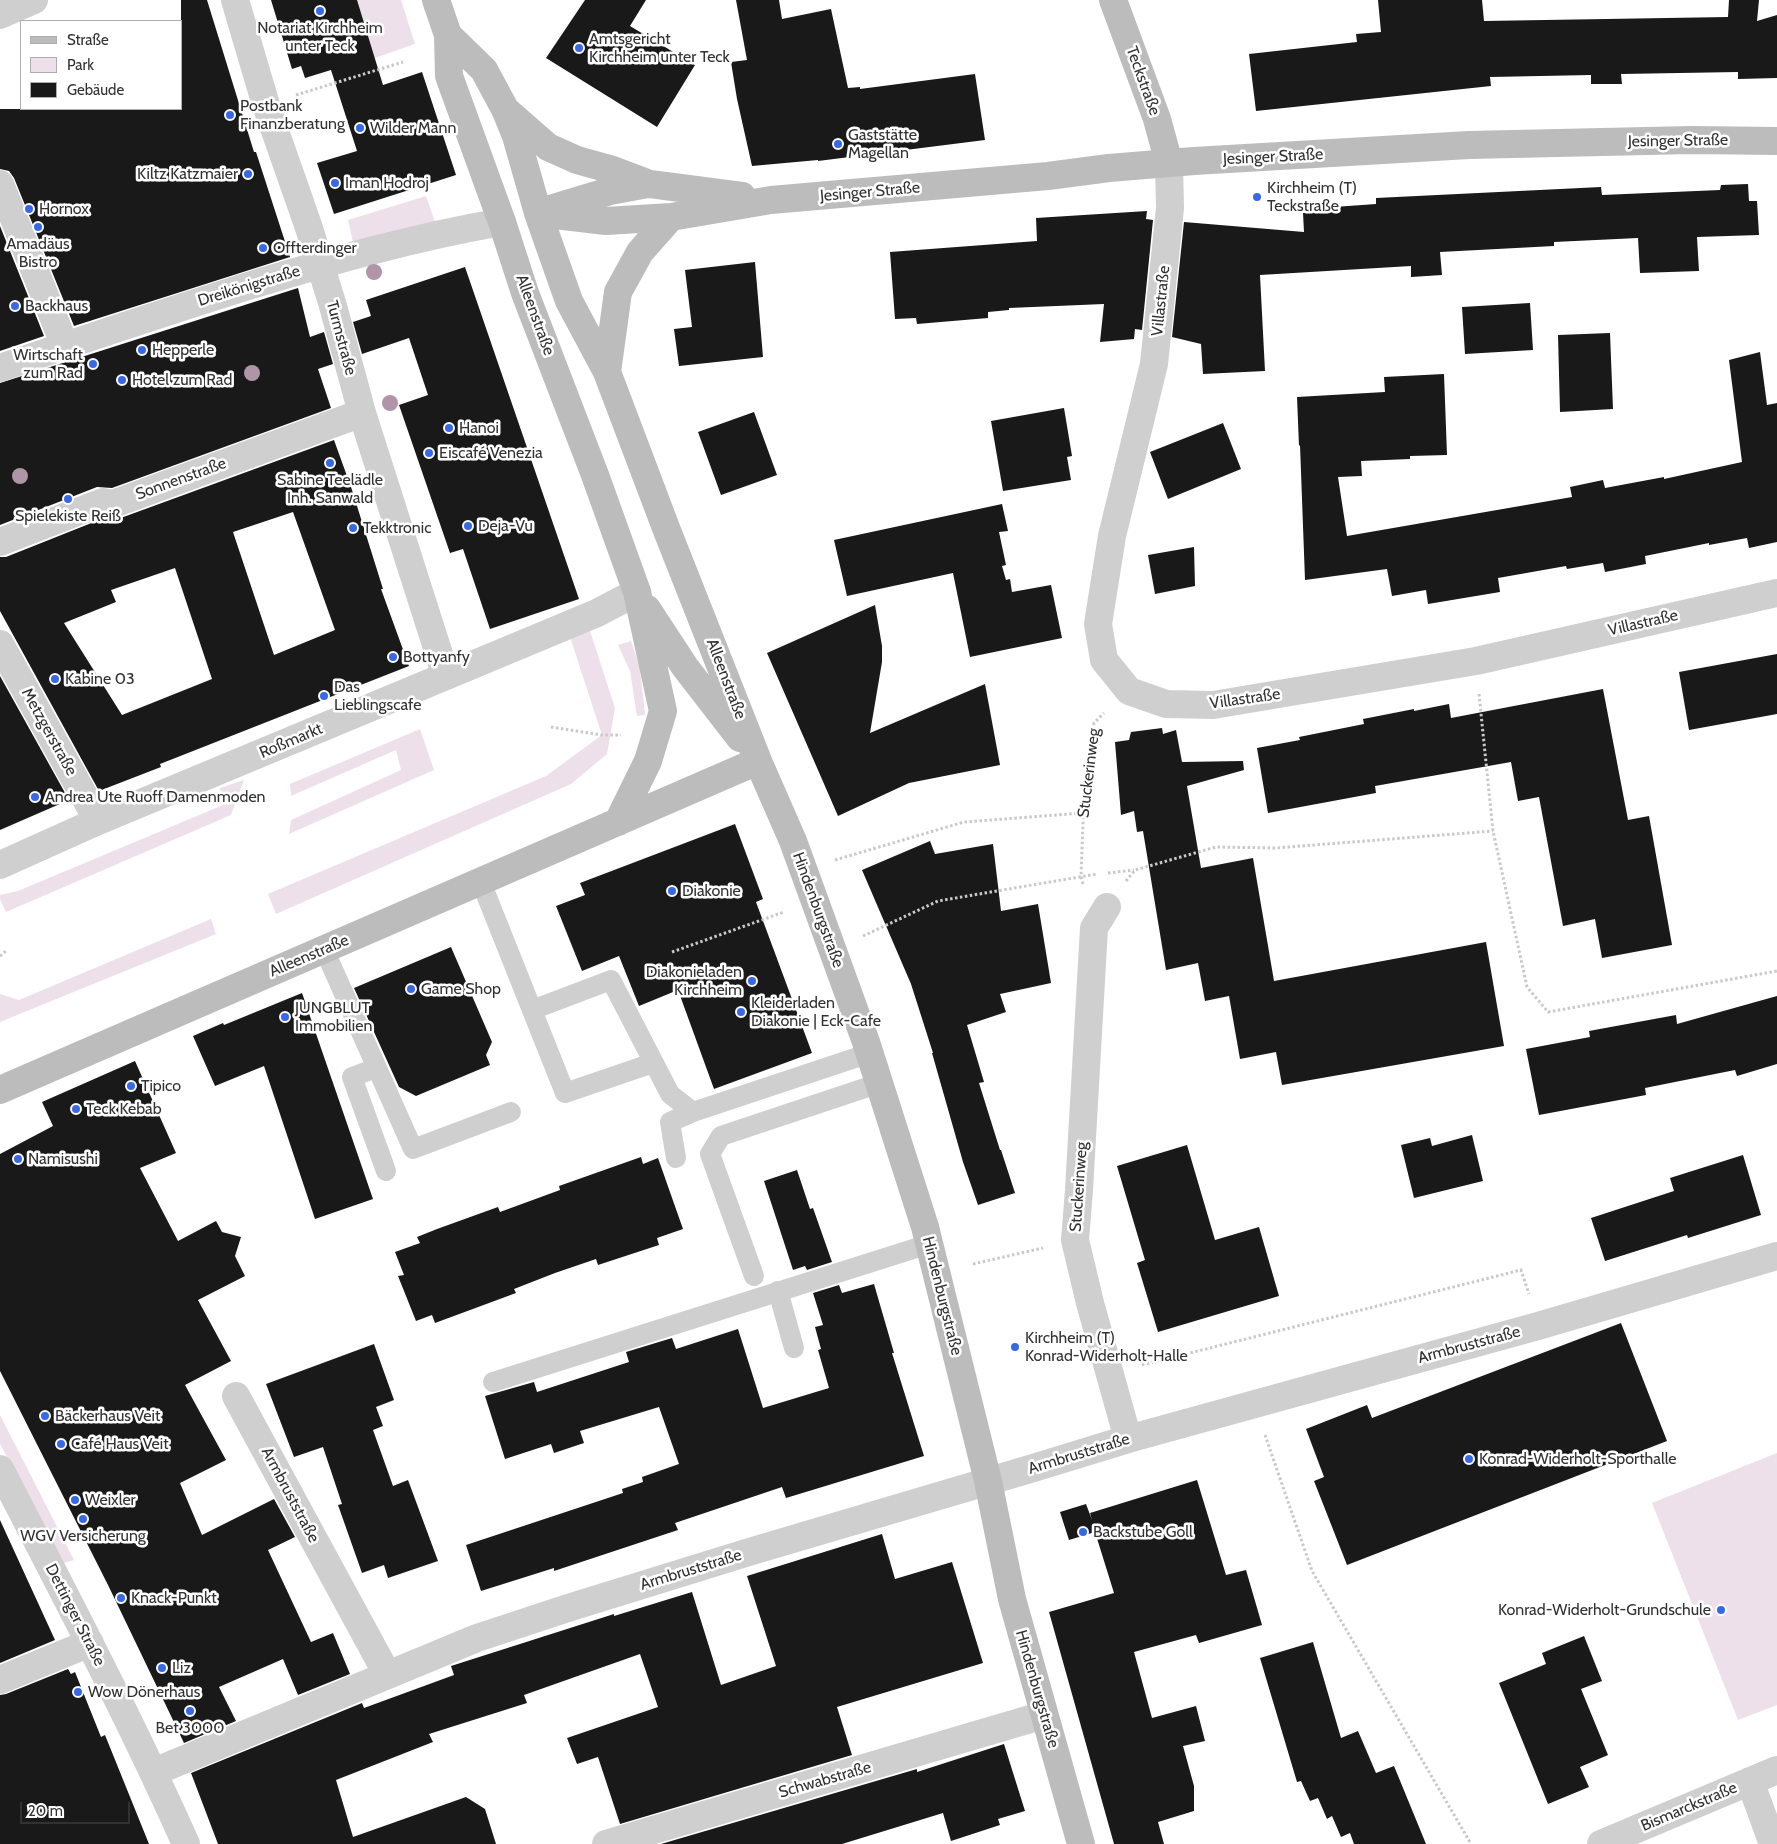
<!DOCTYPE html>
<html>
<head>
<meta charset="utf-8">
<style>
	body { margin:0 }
	#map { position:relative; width:1777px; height:1844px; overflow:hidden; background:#fff; font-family:Cabin,sans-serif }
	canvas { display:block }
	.legend { position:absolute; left:20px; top:20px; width:162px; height:90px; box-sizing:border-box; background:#fff; border:1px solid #adadad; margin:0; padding:6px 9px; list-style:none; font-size:15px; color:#323232 }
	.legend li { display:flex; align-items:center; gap:10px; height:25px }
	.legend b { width:25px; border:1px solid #adadad }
	.scale { position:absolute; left:20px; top:1802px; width:110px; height:22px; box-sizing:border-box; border:2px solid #323232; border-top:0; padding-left:6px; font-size:15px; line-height:18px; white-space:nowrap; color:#323232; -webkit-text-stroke:4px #fff; paint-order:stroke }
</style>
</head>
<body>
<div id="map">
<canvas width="1777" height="1844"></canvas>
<ul class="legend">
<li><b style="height:6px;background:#bcbcbc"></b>Straße</li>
<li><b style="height:14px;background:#eee0eb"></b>Park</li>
<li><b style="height:14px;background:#191919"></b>Gebäude</li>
</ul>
<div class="scale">20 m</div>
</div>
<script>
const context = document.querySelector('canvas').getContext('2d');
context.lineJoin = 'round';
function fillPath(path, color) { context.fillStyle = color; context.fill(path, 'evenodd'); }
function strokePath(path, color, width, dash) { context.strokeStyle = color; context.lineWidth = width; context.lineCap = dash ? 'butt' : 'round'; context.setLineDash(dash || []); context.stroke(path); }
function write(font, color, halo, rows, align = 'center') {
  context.font = font + ' Cabin,sans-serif'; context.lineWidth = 5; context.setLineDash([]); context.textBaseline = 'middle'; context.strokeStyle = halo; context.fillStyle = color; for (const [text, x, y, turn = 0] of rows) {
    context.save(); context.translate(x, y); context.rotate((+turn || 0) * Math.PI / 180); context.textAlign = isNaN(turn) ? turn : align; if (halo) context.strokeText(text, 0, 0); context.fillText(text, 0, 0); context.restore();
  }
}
const green = new Path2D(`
	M 350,0 L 401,0 L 415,44 L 369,60 Z
	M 426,196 L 435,222 L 353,242 L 348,220 Z
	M 590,631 L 615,708 L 607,754 L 571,784 L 276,914 L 268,894 L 546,776 L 602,735 L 570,637 Z
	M 631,641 L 640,668 L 645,715 L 637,716 L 630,671 L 618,645 Z
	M 420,729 L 434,770 L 289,834 L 291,820 L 401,770 L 396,750 L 291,796 L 290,784 Z
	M 244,780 L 231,815 L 6,912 L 0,899 L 0,895 L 18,891 L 223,805 L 220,788 Z
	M 211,919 L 216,934 L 0,1022 L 0,994 L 19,1000 Z
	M 0,1415 L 74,1560 L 64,1563 L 0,1444 Z
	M 1777,1453 L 1777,1705 L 1738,1720 L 1652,1503 Z`);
const building = new Path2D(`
	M 181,0 L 207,0 L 254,152 L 256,152 L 290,257 L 74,326 L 14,178 L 9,171 L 0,169 L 0,109 L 181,109 Z
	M 271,0 L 357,0 L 383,85 L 422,72 L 456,175 L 334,214 L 317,163 L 357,151 L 331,70 L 305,78 L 301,66 L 292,69 Z
	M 585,0 L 646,0 L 630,26 L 695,65 L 657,127 L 546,58 Z
	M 736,0 L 779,0 L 782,19 L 831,9 L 848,88 L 860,87 L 860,89 L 975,74 L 985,140 L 818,161 L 818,160 L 752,166 L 737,99 L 731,62 L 747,60 Z
	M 1378,0 L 1482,0 L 1484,21 L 1728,17 L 1729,0 L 1759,0 L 1757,21 L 1777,15 L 1777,78 L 1738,79 L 1738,72 L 1621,74 L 1622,84 L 1591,84 L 1591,75 L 1490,77 L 1491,86 L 1256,111 L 1249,54 L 1357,42 L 1356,34 L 1381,32 Z
	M 1748,184 L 1749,201 L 1757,201 L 1759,235 L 1697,237 L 1699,271 L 1640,273 L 1638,238 L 1554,242 L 1554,246 L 1440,252 L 1442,275 L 1411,277 L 1411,266 L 1260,275 L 1265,371 L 1203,374 L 1201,344 L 1172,337 L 1184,222 L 1304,232 L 1303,213 L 1320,212 L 1320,208 L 1376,204 L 1376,198 L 1601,187 L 1602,195 L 1720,190 L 1721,185 Z
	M 1147,211 L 1146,219 L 1153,220 L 1142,330 L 1135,329 L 1134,339 L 1100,342 L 1104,304 L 1009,308 L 1009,310 L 988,312 L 988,318 L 917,324 L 916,318 L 895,319 L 890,252 L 1037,241 L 1036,218 Z
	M 0,226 L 44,336 L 0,351 Z
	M 755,262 L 763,357 L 679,366 L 674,329 L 692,327 L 685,270 Z
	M 465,267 L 579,599 L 490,629 L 463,549 L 450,553 L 399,405 L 428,395 L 409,338 L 362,354 L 353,322 L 371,316 L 366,300 Z
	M 298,288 L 310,337 L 324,332 L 333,364 L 318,369 L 331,408 L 112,488 L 97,487 L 0,525 L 0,383 Z
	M 1530,303 L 1533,350 L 1465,354 L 1462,307 Z
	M 1610,333 L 1613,409 L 1560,412 L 1558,335 Z
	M 1760,352 L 1767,405 L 1777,403 L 1777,542 L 1749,548 L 1747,538 L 1709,545 L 1709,543 L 1645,556 L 1646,564 L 1605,572 L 1603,563 L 1567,569 L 1566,566 L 1498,578 L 1500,592 L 1428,604 L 1426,590 L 1392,596 L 1387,569 L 1305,580 L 1300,445 L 1299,446 L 1297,397 L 1385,392 L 1384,377 L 1444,374 L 1447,455 L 1410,456 L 1410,459 L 1361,461 L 1362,476 L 1338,477 L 1347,536 L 1572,497 L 1570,487 L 1603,480 L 1605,488 L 1664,477 L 1664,479 L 1742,462 L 1729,360 Z
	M 1064,408 L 1072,456 L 1067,457 L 1071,480 L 1003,491 L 991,421 Z
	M 754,412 L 777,475 L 721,495 L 698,432 Z
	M 1223,423 L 1241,469 L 1168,499 L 1150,452 Z
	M 334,440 L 352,490 L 383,589 L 381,589 L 409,666 L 160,764 L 161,767 L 99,791 L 0,611 L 0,557 L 6,557 L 104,518 L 118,519 ZM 293,512 L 335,630 L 274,655 L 233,532 ZM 175,568 L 212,679 L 122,715 L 64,623 L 116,602 L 111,590 Z
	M 1002,504 L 1008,531 L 999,532 L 1006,565 L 1002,566 L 1006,580 L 1010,579 L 1012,592 L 1051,585 L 1062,638 L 970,657 L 953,573 L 847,596 L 834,540 Z
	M 1194,547 L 1195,586 L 1155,594 L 1148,555 Z
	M 875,605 L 882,646 L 882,662 L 870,733 L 985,684 L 1000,765 L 909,783 L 838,816 L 767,653 Z
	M 1777,654 L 1777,714 L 1689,730 L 1679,672 Z
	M 0,676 L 69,800 L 0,830 Z
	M 1603,689 L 1628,820 L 1649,816 L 1672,945 L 1602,958 L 1595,919 L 1563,926 L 1539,797 L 1518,801 L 1511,762 L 1375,786 L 1376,793 L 1268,813 L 1257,748 L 1300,740 L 1299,737 L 1364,724 L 1363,719 L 1414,709 L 1414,711 L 1449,704 L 1451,718 Z
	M 1162,728 L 1163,734 L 1176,730 L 1182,762 L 1243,761 L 1244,770 L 1187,786 L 1201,868 L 1253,858 L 1274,981 L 1486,942 L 1504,1046 L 1282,1085 L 1276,1052 L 1240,1059 L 1229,996 L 1205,1001 L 1198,963 L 1166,970 L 1143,831 L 1137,832 L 1134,811 L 1121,815 L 1115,742 L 1129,740 L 1131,732 Z
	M 735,824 L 763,899 L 756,902 L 812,1053 L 714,1089 L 678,990 L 639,1006 L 619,956 L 582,971 L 556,906 L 585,895 L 580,883 Z
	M 930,841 L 935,854 L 993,844 L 1001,911 L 1038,904 L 1051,983 L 1000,994 L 1006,1012 L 967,1025 L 984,1082 L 979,1083 L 1000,1150 L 1001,1150 L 1015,1193 L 978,1205 L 963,1162 L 932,1053 L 933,1053 L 911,984 L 862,870 Z
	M 451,947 L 492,1042 L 486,1055 L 490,1065 L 416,1096 L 399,1087 L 354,988 Z
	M 302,993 L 373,1199 L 315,1219 L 264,1066 L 215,1086 L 193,1036 L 223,1023 L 224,1025 Z
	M 1777,996 L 1777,1064 L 1737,1076 L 1735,1070 L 1645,1088 L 1646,1095 L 1539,1115 L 1526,1049 L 1590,1037 L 1589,1031 L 1676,1015 L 1677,1024 Z
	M 135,1061 L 176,1153 L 140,1168 L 178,1241 L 216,1221 L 222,1232 L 241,1237 L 235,1256 L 245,1276 L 198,1300 L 231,1361 L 185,1385 L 226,1460 L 180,1483 L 202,1535 L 274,1499 L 295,1537 L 268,1550 L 311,1642 L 333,1633 L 350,1674 L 298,1695 L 283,1659 L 219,1687 L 236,1721 L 184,1743 L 108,1585 L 0,1371 L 0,1154 L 53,1126 L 42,1102 Z
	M 1472,1135 L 1483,1181 L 1414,1198 L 1401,1145 L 1430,1138 L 1432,1146 Z
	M 1187,1145 L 1215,1240 L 1259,1227 L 1279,1296 L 1158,1332 L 1137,1263 L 1145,1260 L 1117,1166 Z
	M 1743,1155 L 1761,1215 L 1688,1238 L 1687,1235 L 1605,1261 L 1591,1218 L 1674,1191 L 1670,1178 Z
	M 641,1157 L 643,1164 L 658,1158 L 683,1229 L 657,1238 L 659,1245 L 598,1265 L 596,1259 L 555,1273 L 514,1289 L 516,1293 L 435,1323 L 432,1315 L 416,1321 L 398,1276 L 404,1275 L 395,1252 L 420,1243 L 417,1237 L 437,1229 L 498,1207 L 500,1212 L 560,1190 L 559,1186 Z
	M 797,1170 L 810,1209 L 813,1208 L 832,1262 L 807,1270 L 805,1266 L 793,1270 L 764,1181 Z
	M 874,1284 L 894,1353 L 892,1353 L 924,1456 L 786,1498 L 782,1487 L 675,1523 L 678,1530 L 554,1571 L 554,1568 L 481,1591 L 466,1545 L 623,1493 L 622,1489 L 643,1482 L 642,1477 L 679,1464 L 659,1407 L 580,1431 L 584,1443 L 554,1453 L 551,1444 L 505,1459 L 485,1396 L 534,1382 L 537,1392 L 629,1362 L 626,1352 L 672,1338 L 676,1349 L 738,1329 L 763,1408 L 829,1388 L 818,1350 L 821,1349 L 815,1327 L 823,1325 L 813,1293 L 839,1285 L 842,1293 Z
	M 1621,1323 L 1667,1441 L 1347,1565 L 1314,1481 L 1324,1477 L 1306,1429 L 1367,1405 L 1372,1418 Z
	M 374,1344 L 394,1400 L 376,1407 L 383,1426 L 373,1430 L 393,1486 L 408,1480 L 438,1561 L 388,1578 L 384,1565 L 362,1573 L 338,1505 L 342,1504 L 323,1447 L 294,1457 L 266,1384 Z
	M 1197,1480 L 1226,1575 L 1246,1570 L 1262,1625 L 1199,1643 L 1196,1635 L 1134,1652 L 1152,1718 L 1196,1706 L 1205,1741 L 1183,1746 L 1194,1786 L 1194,1811 L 1158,1822 L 1164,1844 L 1114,1844 L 1049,1612 L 1114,1593 L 1095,1532 L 1069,1540 L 1060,1512 L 1086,1504 L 1092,1520 L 1090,1513 Z
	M 0,1520 L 55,1640 L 0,1663 Z
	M 882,1534 L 895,1579 L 952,1562 L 983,1663 L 837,1707 L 852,1755 L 620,1824 L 598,1757 L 577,1764 L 567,1738 L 658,1707 L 640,1654 L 524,1695 L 527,1703 L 429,1734 L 433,1742 L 336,1780 L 353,1837 L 466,1797 L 485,1809 L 496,1844 L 218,1844 L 191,1773 L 362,1703 L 364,1708 L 454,1675 L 451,1666 L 614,1614 L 614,1616 L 692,1592 L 721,1685 L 776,1666 L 747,1576 Z
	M 1584,1636 L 1602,1681 L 1581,1689 L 1608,1755 L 1580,1767 L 1589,1787 L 1548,1804 L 1499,1683 L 1546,1664 L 1542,1653 Z
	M 1313,1642 L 1341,1738 L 1358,1731 L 1376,1773 L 1394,1766 L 1426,1844 L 1354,1844 L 1350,1833 L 1341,1837 L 1332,1816 L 1327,1819 L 1318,1798 L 1310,1801 L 1301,1781 L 1297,1782 L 1260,1658 Z
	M 68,1669 L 71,1674 L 75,1672 L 101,1737 L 105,1735 L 149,1844 L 0,1844 L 0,1695 L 6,1694 Z
	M 1004,1744 L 1025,1811 L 998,1819 L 1000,1825 L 951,1841 L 943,1813 L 842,1844 L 661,1844 L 917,1769 L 917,1772 Z`);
const path = new Path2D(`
	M 296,95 L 403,62
	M 1479,694 L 1493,831 L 1527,987 L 1548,1012 L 1777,971
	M 551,727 L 602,735 L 621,735
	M 835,860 L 964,822 L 1083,813
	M 1108,873 L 1134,870
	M 1126,881 L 1135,870 L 1216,847 L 1276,848 L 1493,831
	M 1083,884 L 1081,876 L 1084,797 L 1094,723 L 1104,713
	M 863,936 L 938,901 L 1097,874
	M 672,952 L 784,912
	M 0,956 L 7,950
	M 973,1264 L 1043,1248
	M 1142,1365 L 1521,1270 L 1529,1294
	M 1265,1435 L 1312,1571 L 1471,1844`);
const lane = new Path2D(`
	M 481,882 L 565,1093 L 653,1063
	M 324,949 L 413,1149 L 511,1112
	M 532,1010 L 611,980 L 670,1094 L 693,1112 L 870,1053
	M 376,1068 L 352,1077 L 386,1171
	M 676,1158 L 670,1122 L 693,1112
	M 754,1276 L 710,1154 L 721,1136 L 880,1083
	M 778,1291 L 794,1348
	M 493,1382 L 929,1244`);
const street = new Path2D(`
	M 235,0 L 266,105 L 309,228 L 333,306 L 362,413 L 446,676
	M 0,15 L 34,0
	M 1169,163 L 1170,208 L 1154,364 L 1112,536 L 1098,624 L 1104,660 L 1129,691 L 1166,704 L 1213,705 L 1476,661 L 1777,593
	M 0,184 L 65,346
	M 0,368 C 81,340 163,313 245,287 C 330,261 415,237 502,222
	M 0,542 L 103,502 L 113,504 L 362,413
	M 0,644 L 98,821
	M 0,865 L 98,821 L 597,613 L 637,592
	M 1107,907 L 1094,928 L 1079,1190 L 1075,1240 L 1090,1303 L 1128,1439
	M 236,1396 L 387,1674
	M 0,1469 C 64,1593 129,1716 186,1844
	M 0,1680 L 90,1643
	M 154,1772 L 477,1638 L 568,1608 L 749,1552 L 1030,1469 L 1128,1439 L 1538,1326 L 1777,1256
	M 1750,1781 L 1773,1844
	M 606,1844 L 1044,1715
	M 1601,1844 L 1777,1770`);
const secondary = new Path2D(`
	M 436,0 L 448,35 L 449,76 L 502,222 L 525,293 L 595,475 L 637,592 L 663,711 L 648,761 L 618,822
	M 1113,0 L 1157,119 L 1169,163
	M 448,35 L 484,70 L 505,109 L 516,136 L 538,213 L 569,301 L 607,372 L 666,528 L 758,761 L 793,841 L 866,1042 L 925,1227 L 988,1481 L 1012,1599 L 1081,1844
	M 508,112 L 548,147 L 577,160 L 613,170 L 650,184 L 742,196
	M 547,210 L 610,191 L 648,184
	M 538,213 L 606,221 L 671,217 L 771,200 L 1048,176 L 1109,168 L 1194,161 L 1469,145 L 1691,140 L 1777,141
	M 607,372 L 618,292 L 640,252 L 671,217
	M 647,609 L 685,667 L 740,738
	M 0,1090 L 758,761`);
const trees = [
	[374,272],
	[252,373],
	[390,403],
	[20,476]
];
const markers = [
	[320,11,5,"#3868e5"],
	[579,48,5,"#3868e5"],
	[230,115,5,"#3868e5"],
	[360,128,5,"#3868e5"],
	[838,144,5,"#3868e5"],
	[248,174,5,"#3868e5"],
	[335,183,5,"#3868e5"],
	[1257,197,5,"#3868e5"],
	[29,209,5,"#3868e5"],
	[38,227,5,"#3868e5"],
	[263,248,5,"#3868e5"],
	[15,306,5,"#3868e5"],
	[142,350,5,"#3868e5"],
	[93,364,5,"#3868e5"],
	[122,380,5,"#3868e5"],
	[449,428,5,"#3868e5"],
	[429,453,5,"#3868e5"],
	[330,463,5,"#3868e5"],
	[68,499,5,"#3868e5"],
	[468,526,5,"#3868e5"],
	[353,528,5,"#3868e5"],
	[393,657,5,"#3868e5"],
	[55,679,5,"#3868e5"],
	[324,696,5,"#3868e5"],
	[35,797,5,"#3868e5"],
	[672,891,5,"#3868e5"],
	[752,981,5,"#3868e5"],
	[411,989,5,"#3868e5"],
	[741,1012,5,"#3868e5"],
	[285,1017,5,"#3868e5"],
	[131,1086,5,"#3868e5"],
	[76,1109,5,"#3868e5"],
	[18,1159,5,"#3868e5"],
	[1015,1347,5,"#3868e5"],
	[45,1416,5,"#3868e5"],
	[61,1444,5,"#3868e5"],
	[1469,1459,5,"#3868e5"],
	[75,1500,5,"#3868e5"],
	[83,1519,5,"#3868e5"],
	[1083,1532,5,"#3868e5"],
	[121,1598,5,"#3868e5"],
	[1721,1610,5,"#3868e5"],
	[162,1668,5,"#3868e5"],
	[78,1692,5,"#3868e5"],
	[190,1711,5,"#3868e5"]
];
const poiNames = [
	["Notariat Kirchheim",320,28,"center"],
	["unter Teck",320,46,"center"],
	["Amtsgericht",589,39],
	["Kirchheim unter Teck",589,57],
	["Postbank",240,106],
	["Finanzberatung",240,124],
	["Wilder Mann",370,128],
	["Gaststätte",848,135],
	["Magellan",848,153],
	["Kiltz Katzmaier",238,174,"right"],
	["Iman Hodroj",345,183],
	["Kirchheim (T)",1267,188],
	["Teckstraße",1267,206],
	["Hornox",39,209],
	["Amadäus",38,244,"center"],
	["Bistro",38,262,"center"],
	["Offterdinger",273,248],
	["Backhaus",25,306],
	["Hepperle",152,350],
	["Wirtschaft",83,355,"right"],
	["zum Rad",83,373,"right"],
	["Hotel zum Rad",132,380],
	["Hanoi",459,428],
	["Eiscafé Venezia",439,453],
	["Sabine Teelädle",330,480,"center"],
	["Inh. Sanwald",330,498,"center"],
	["Spielekiste Reiß",68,516,"center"],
	["Deja-Vu",478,526],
	["Tekktronic",363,528],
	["Bottyanfy",403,657],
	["Kabine 03",65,679],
	["Das",334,687],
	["Lieblingscafe",334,705],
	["Andrea Ute Ruoff Damenmoden",45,797],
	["Diakonie",682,891],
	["Diakonieladen",742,972,"right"],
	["Kirchheim",742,990,"right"],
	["Game Shop",421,989],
	["Kleiderladen",751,1003],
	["Diakonie | Eck-Cafe",751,1021],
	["JUNGBLUT",295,1008],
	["Immobilien",295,1026],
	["Tipico",141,1086],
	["Teck Kebab",86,1109],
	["Namisushi",28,1159],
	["Kirchheim (T)",1025,1338],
	["Konrad-Widerholt-Halle",1025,1356],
	["Bäckerhaus Veit",55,1416],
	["Café Haus Veit",71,1444],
	["Konrad-Widerholt-Sporthalle",1479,1459],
	["Weixler",85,1500],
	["Backstube Goll",1093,1532],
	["WGV Versicherung",83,1536,"center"],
	["Knack-Punkt",131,1598],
	["Konrad-Widerholt-Grundschule",1711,1610,"right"],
	["Liz",172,1668],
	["Wow Dönerhaus",88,1692],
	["Bet 3000",190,1728,"center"]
];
const streetNames = [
	["Teckstraße",1143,81,70],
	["Jesinger Straße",1678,141,-1],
	["Jesinger Straße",1273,157,-3],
	["Jesinger Straße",870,192,-5],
	["Dreikönigstraße",249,286,-17],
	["Villastraße",1161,301,-84],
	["Alleenstraße",535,315,70],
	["Turmstraße",341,338,75],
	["Sonnenstraße",181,479,-20],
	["Villastraße",1643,623,-13],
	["Alleenstraße",726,679,69],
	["Villastraße",1245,699,-8],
	["Metzgerstraße",49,732,61],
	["Roßmarkt",291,741,-23],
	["Stuckerinweg",1089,773,-83],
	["Hindenburgstraße",818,910,70],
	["Alleenstraße",309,956,-23],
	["Stuckerinweg",1079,1187,-86],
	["Hindenburgstraße",942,1296,76],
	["Armbruststraße",1469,1345,-15],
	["Armbruststraße",1079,1454,-17],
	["Armbruststraße",290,1495,62],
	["Armbruststraße",691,1570,-17],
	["Dettinger Straße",75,1615,63],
	["Hindenburgstraße",1037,1689,74],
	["Schwabstraße",825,1780,-16],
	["Bismarckstraße",1689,1807,-23]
];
fillPath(green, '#eee0eb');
fillPath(building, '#191919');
strokePath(path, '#c9c9c9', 3, [2.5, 2.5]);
strokePath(lane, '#cfcfcf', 20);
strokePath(street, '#cfcfcf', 28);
strokePath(secondary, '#bcbcbc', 28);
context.fillStyle = '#af95a7';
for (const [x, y] of trees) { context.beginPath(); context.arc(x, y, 8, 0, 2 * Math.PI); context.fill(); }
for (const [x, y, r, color] of markers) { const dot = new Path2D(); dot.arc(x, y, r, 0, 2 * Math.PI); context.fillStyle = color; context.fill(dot); strokePath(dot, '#fff', 2); }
write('16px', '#323232', '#fff', poiNames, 'left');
write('16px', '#323232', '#fff', streetNames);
</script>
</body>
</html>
